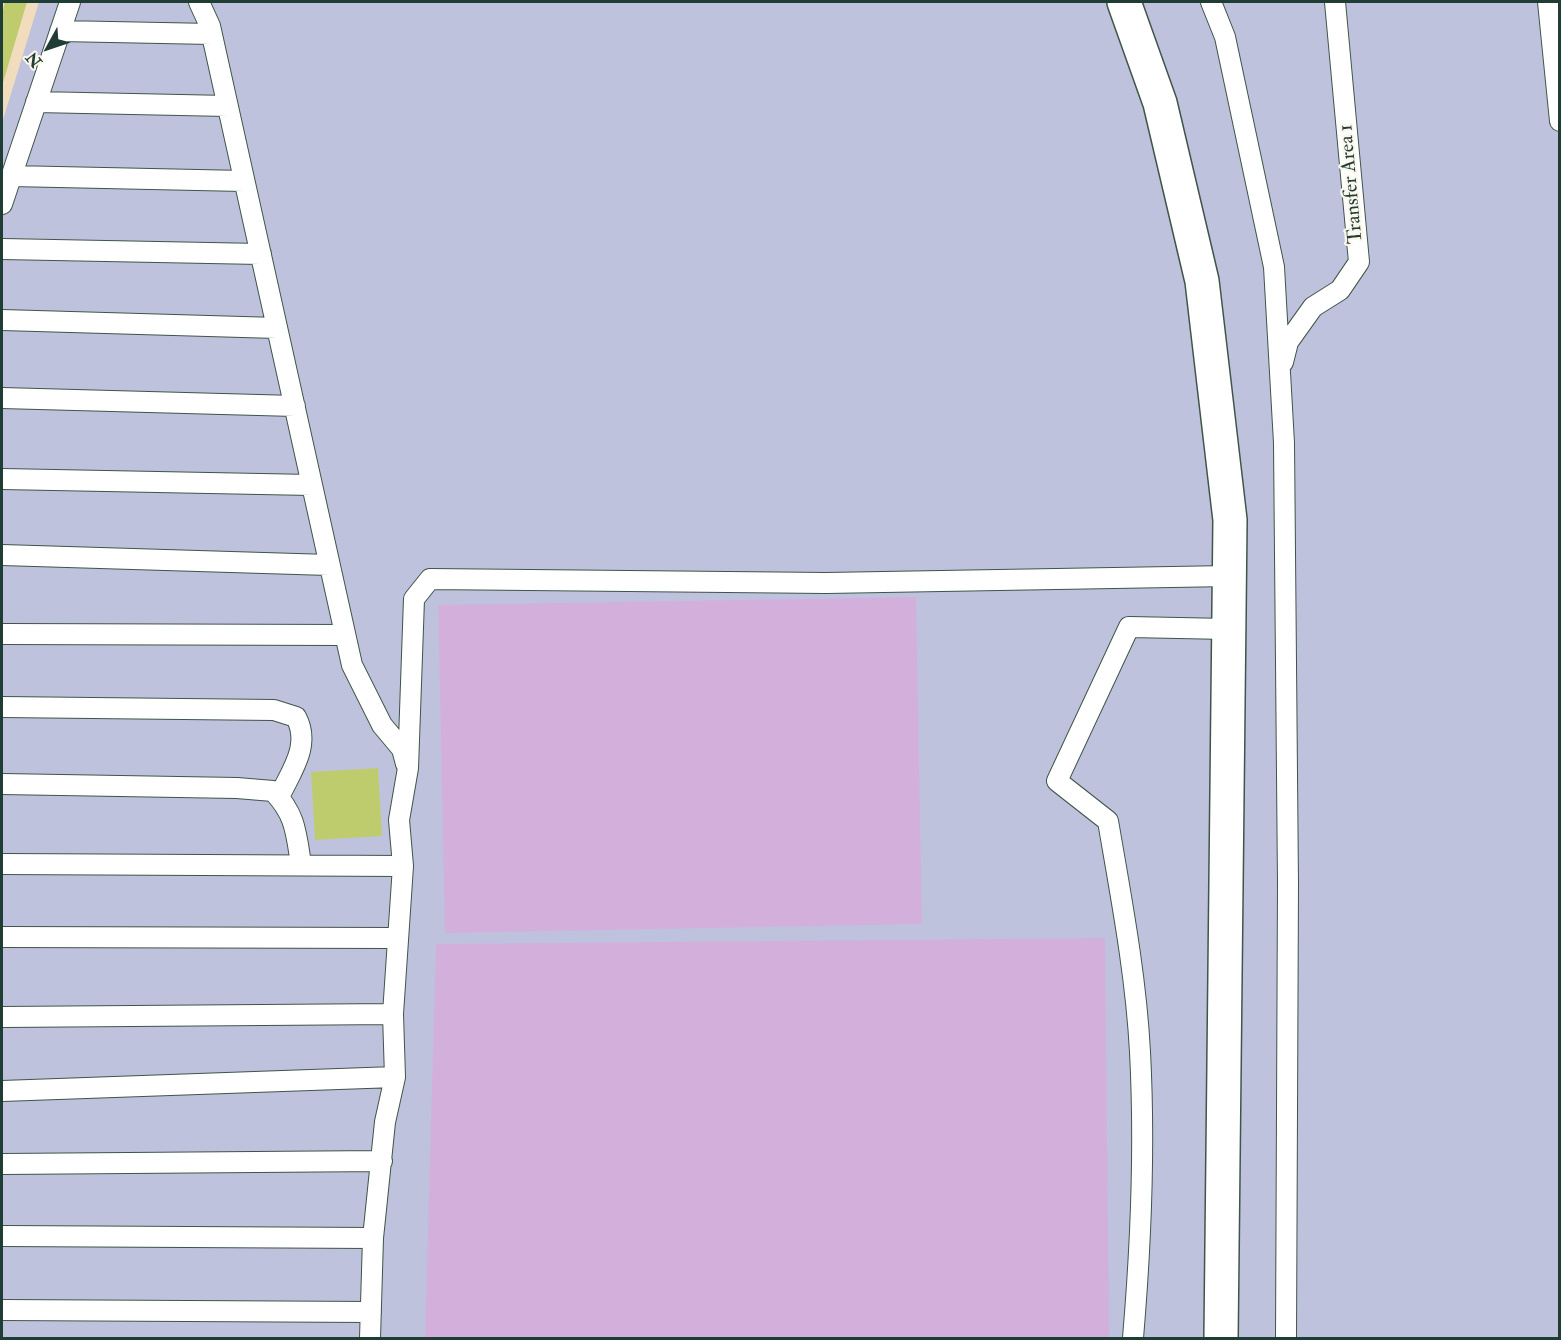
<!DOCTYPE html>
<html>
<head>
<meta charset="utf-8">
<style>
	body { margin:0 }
	#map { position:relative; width:1561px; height:1340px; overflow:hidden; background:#f2dcbe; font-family:"IM FELL Double Pica",serif }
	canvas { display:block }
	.frame { position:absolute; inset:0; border:3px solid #1f3d34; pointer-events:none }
	.north { position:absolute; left:18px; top:18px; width:60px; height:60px; -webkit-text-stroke:4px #fbf7ec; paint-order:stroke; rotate:230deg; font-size:16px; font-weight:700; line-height:24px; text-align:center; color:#1f3d34 }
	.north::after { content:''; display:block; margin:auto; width:21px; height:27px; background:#1f3d34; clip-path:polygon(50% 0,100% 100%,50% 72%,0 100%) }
</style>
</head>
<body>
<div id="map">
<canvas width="1561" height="1340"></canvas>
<div class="frame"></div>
<div class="north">N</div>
</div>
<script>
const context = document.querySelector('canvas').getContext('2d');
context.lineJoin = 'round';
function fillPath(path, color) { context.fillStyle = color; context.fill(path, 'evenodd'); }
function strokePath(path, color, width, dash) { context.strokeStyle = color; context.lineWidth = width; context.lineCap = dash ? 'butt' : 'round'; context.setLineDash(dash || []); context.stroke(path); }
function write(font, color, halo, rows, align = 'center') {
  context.font = font + ' "IM FELL Double Pica",serif'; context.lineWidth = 4.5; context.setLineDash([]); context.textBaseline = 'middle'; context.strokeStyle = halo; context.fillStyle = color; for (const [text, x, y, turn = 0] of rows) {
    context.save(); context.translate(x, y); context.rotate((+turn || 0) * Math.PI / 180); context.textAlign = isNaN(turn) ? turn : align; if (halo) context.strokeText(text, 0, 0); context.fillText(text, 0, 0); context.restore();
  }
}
const industrial = new Path2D(`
	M 39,2 L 1559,2 L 1559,1338 L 2,1338 L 2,123 Z`);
const green = new Path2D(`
	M 5,2 L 27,2 L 2,86 L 2,14 Z
	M 378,768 L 382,836 L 315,840 L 311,772 Z`);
const building = new Path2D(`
	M 916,597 L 922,924 L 445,933 L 438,605 Z
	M 1105,938 L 1109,1338 L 425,1338 L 436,944 Z`);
const lane = new Path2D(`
	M 199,2 L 210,26 L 352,665 L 382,725 L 402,749 L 406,764
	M 1211,2 L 1225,37 L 1274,267 L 1284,443 L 1288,884 L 1286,1338
	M 1548,2 L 1560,121
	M 60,31 L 212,34
	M 36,102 L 228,106
	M 11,176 L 244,181
	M 2,204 L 70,2
	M 2,249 L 261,254
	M 2,320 L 277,328
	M 1283,362 L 1288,342 L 1313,307 L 1340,290 L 1359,262 L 1335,2
	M 2,398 L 295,406
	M 2,479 L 312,485
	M 2,555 L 329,565
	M 2,634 L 345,635
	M 2,707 L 274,710 L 296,717 C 311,745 292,770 279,797
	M 2,784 L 237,788 L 273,791 C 296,815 296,833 301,864
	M 2,864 L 403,866
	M 2,937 L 396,938
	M 2,1017 L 393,1014
	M 2,1091 L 395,1077
	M 2,1164 L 382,1161
	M 2,1236 L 373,1238
	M 2,1310 L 371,1312
	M 370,1338 L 373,1238 L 385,1122 L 395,1077 L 393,1014 L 403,866 L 399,820 L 408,768 L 414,599 L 430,579 L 826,583 L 1229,576
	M 1133,1338 C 1141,1244 1145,1146 1140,1052 C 1136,975 1121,897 1108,821 L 1057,781 L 1129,627 L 1228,629`);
const street = new Path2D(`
	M 1124,2 L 1160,103 L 1202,281 L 1230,520 L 1221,1338`);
const streetNames = [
	["Transfer Area 1",1352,184,-95]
];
fillPath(industrial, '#bfc2dd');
fillPath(green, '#becc6e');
fillPath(building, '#d3b0dc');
strokePath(lane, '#3f5549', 22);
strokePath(street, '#3f5549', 36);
strokePath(lane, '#fff', 20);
strokePath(street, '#fff', 33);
write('20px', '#1f3d34', '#fbf7ec', streetNames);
</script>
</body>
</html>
